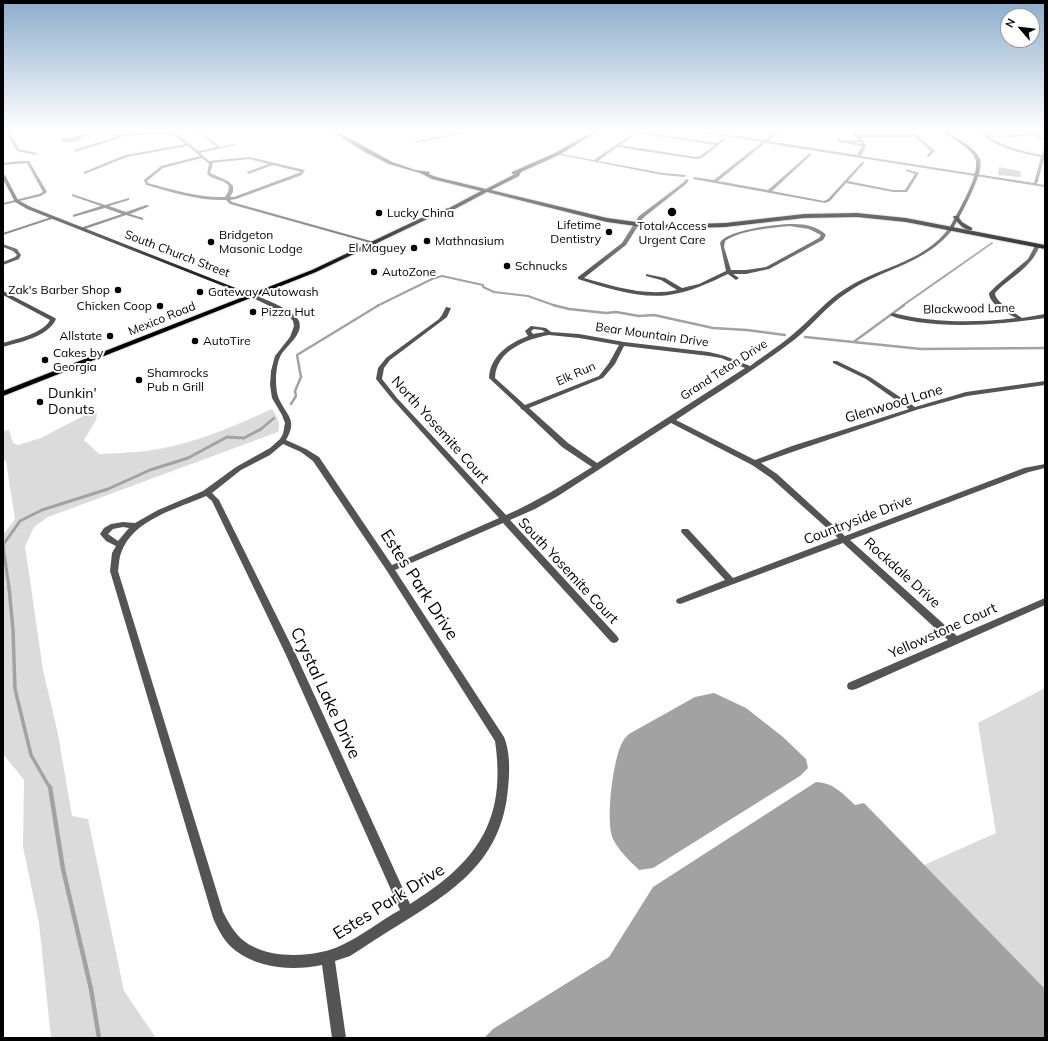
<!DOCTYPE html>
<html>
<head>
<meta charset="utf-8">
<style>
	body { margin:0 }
	#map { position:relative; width:1048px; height:1041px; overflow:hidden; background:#fff; font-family:Mulish,sans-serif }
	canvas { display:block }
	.frame { position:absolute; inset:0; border:4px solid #000; pointer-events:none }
	.north { position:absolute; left:1000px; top:8px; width:40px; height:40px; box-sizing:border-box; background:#fff; border:1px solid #999; border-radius:50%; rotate:298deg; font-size:11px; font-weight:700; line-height:16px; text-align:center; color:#000 }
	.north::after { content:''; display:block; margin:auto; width:14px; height:18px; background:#000; clip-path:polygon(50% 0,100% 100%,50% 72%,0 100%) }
</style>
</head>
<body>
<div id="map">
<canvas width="1048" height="1041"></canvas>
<div class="frame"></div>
<div class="north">N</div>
</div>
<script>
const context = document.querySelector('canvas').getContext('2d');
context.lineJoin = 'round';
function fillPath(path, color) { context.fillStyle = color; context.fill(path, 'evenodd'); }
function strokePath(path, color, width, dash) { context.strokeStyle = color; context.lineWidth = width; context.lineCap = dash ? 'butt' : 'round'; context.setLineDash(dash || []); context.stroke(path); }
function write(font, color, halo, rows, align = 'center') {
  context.font = font + ' Mulish,sans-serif'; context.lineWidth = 4; context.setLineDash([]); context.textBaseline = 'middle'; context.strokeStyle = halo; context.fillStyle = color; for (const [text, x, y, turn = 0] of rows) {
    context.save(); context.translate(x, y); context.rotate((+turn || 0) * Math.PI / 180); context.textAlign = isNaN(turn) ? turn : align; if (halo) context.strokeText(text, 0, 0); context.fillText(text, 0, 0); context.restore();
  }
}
const green = new Path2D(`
	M 272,409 C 277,416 281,423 278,432 L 48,517 L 34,527 L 25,546 L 43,670 L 58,734 L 72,816 L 88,819 L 124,991 L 156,1038 L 51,1038 L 39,923 L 23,847 L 24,780 L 3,754 L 3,535 L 15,519 L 6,461 L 3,459 L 3,431 L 9,430 L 13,443 L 18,445 L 41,438 L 89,413 L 97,413 L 96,420 L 84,440 L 99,454 C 124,453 149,452 173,446 C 207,438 239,424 272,409 Z
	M 1045,688 L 1045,989 L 924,865 L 996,833 L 978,723 Z`);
const water = new Path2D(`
	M 999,167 L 1020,171 L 1021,177 L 999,175 L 998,174 Z
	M 714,693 L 746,708 L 783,737 L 806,759 L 808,768 L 800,776 L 653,868 L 639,870 C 629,860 619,851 613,839 C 605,822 613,757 623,741 C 624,739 627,736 629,734 L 695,697 Z
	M 816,782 C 834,783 842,793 855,805 L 864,803 L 1045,989 L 1045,1038 L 484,1038 L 493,1029 L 609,957 L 653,887 Z`);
const streamFar4 = new Path2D(`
	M 377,306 L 432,279 L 442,276 L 483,285 L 483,287 L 494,292 L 528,296 L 556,306
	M 902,306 L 992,243`);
const streamFar3 = new Path2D(`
	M 553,305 L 569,309 L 606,313 L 616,312 L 639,316 L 654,315 L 713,328 L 747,330 L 785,335
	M 805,337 L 921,349 L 1045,348
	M 855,341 L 904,305
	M 291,404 L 296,396 L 295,391 L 301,377 L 297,355 L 379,305
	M 260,430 L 274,418`);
const streamFar2 = new Path2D(`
	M 9,588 L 3,545 L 20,521 L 42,510 L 108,489 L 150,470 L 188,458 L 227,437 L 244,438 L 261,429`);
const streamFar1 = new Path2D(`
	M 9,587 L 13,630 L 15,689 L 31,755 L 50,788`);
const stream = new Path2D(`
	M 50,787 L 63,869 L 91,989 L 99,1038`);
const street = new Path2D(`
	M 5,131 L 9,131 L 19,149 L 36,153 L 36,155 L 17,151 Z
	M 96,131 L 114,134 L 157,132 L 174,133 L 179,135 L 198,151 L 217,147 L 196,131 L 200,131 L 220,147 L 234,144 L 236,145 L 200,153 L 209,161 L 249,157 L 305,170 L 302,175 L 236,199 L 230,200 L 232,202 L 378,243 L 374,244 L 230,204 L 226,200 C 198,201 172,192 146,185 L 144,180 L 161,166 L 200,156 L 188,146 L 127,157 L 84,174 L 84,172 L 125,155 L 186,144 L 173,135 L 157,134 L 123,136 L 123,137 L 75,152 L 74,150 L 119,136 C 109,136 97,131 87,136 C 78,141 74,143 63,142 L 60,139 L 100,132 ZM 82,137 L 74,139 L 65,140 ZM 202,158 L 209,164 L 207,174 C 213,180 223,179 229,186 L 228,192 L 225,197 C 199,198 174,190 148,183 L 147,181 L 163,168 ZM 249,159 L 269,164 L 247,172 L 248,174 L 273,165 L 301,172 L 234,197 L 230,197 L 233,192 L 233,186 L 228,181 L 210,173 L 213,164 L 212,163 Z
	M 465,131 L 473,131 L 416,143 L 414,142 Z
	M 636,131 L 717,143 L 723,138 L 726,139 L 702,158 L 696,159 L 617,147 L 598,161 L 663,173 L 686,175 L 685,177 L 663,175 L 555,154 L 557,153 L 594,160 ZM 638,133 L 715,145 L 700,156 L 696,157 L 620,145 Z
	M 696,131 L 705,131 L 764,140 C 770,136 775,131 783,131 L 768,141 L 857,155 L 862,146 L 838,142 L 837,140 L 859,140 L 850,131 L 854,131 L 858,135 L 913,135 L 911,133 L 913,132 L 935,151 L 929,157 L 926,156 L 931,151 L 915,137 L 860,137 L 866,145 L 861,156 L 1034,183 L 1041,157 C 1017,153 995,146 975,131 C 980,131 983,134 987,135 C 1006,138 1026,133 1045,131 L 1045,133 L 1035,134 L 1045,139 L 1045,141 L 1030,135 L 1014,137 L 989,137 C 1006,147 1023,152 1042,155 L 1043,150 L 1045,149 L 1045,156 L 1037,184 L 1045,185 L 1045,187 L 765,143 L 718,181 L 768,190 L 810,153 L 811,155 L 772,191 L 824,201 L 828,199 L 863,161 L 864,163 L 848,181 L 893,190 L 905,190 L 915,174 L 906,171 L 906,169 L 919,173 L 907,192 L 893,192 L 846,183 L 830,201 L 825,203 L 693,179 L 694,177 L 714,180 L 762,142 ZM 852,142 L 861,142 L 861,144 Z
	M 20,161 L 29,161 L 47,192 L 41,196 L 3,205 L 3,203 L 39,194 L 43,192 L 27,163 L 3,165 L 3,163 Z
	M 686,179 L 689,180 L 686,184 L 643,218 L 626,245 L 584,278 C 613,286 646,297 677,290 L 661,280 L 646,276 L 646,274 L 665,278 L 682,288 L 699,284 L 726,271 L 720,243 C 725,230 781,223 795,224 C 805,224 819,227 826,235 L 823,240 L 769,269 L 746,274 L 733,274 L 739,278 L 736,280 L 728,274 C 709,283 690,292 669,295 C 639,299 607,288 578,279 L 578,277 L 622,243 L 639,216 L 684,182 ZM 789,226 L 809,229 L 821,235 L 819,238 L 766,267 L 746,270 L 731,270 L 724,247 L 725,241 C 741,230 770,228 789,226 Z
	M 72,194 L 105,205 L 129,198 L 129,200 L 109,206 L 126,212 L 146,205 L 150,206 L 130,214 L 143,218 L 143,220 L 126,215 L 82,230 L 80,229 L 80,228 L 122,214 L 105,208 L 73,217 L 73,215 L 101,206 L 72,196 Z
	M 51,217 L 55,218 L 3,235 L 3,233 Z
	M 949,228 L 953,229 C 926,264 883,268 848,292 C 827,305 813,325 794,340 C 756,369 715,394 676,420 L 755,460 L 792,446 L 909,409 L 866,379 L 833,363 L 833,361 L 837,361 L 870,377 L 915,407 L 966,392 L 1045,381 L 1045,385 L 967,396 L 916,410 L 798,450 L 761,463 L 777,474 L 845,536 L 1024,468 L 1045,464 L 1045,468 L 1029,472 L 850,540 L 957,636 L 1045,598 L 1045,605 L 856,689 L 852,690 L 848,689 L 847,686 L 848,683 L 948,640 L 843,543 L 683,603 L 680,604 L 677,603 L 676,601 L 677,599 L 725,580 L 682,533 L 681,531 L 682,529 L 688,529 L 733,578 L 838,538 L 771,478 L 752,465 L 671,423 L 558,496 L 535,509 L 510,520 L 617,636 L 619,639 L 617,642 L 614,643 L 611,642 L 503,523 L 395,570 L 504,737 C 510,751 510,772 508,788 C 502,861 454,891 397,926 C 385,933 373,941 361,949 L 350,956 L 335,961 L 346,1038 L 332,1038 L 322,965 C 294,971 260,969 236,951 C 225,943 218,930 213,918 L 110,571 L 112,553 L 116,546 L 106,541 L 100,534 L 104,528 L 111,524 L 123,522 L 135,523 L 158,510 L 203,491 L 236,467 L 270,448 L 280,439 L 283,434 L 285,423 L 282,415 L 272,398 L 270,385 L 271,371 L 275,356 L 290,337 L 294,326 L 293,321 L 288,315 L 251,297 L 251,295 L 255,295 C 266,300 294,310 299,321 C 304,335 285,346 280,357 C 277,363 277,369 276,375 C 276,383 276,392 279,399 C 287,416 298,420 286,440 L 306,449 L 319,457 L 392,565 L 499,518 L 393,400 L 376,379 L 378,368 L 386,358 L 439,319 L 442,315 L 446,307 L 451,308 L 447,317 L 390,360 L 384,368 L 382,379 L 397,398 L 506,515 C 536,502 563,485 592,467 L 562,447 L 523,410 L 521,409 L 520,407 L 489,378 C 490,356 509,343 528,336 L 525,331 L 531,326 L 546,328 L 551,332 L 579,334 L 624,342 L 709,352 L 725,356 L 750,366 C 766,354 784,343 799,329 C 814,316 827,300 845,289 C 871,272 902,266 927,249 C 936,243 943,236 949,228 ZM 534,329 L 542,330 L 545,332 L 533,334 L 531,331 ZM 549,335 L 579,338 L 619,345 L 609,363 L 599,376 L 525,405 L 495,378 C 496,351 526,339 549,335 ZM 624,346 L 709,356 L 721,358 L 745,368 L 597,463 L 568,443 L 529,408 L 603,378 L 615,364 ZM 283,444 L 301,452 L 313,461 L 387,571 L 495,741 C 507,822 476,863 410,904 L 296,655 L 219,500 L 212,493 L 241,470 L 270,455 ZM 206,496 L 212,501 L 286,655 L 400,910 C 380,921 362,936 342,945 C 316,958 268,960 244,941 C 235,934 228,922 223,912 L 118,571 C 119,565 119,558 121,553 C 133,519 177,509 206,496 ZM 123,527 L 129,528 L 118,541 L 108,534 L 113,529 Z
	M 3,244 L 17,249 L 21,255 L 19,259 L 3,265 L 3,262 L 15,257 L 17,255 L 13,251 L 3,247 Z
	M 1036,244 L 1040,245 C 1031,269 1011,276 995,293 C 995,302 1015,313 1022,318 L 1045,314 L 1045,318 C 1002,324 960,328 917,322 C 908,320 897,319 890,315 L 893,313 C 933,323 974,323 1016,318 C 1007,313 989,304 989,293 L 996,286 L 1028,259 Z
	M 3,291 L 55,318 L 56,319 C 48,337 20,342 3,347 L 3,343 C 16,339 44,333 50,320 L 3,295 Z`);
const secondary = new Path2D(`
	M 942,131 L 946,131 C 957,139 975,146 980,159 C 985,173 960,215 953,229 L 951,230 L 949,229 C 956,214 984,171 974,156 C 966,145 953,139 942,131 Z
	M 3,174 L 5,175 L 18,200 L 31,207 L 256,296 L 251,297 L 27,209 L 15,202 L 3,179 Z`);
const primary = new Path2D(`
	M 331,131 L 336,131 L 392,162 L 415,170 L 430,172 L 429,174 L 436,177 L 486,189 L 515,174 L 512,174 L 512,172 L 555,153 L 593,131 L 598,131 L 559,155 L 521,172 L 519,176 L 491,190 L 607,218 L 658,225 L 725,223 L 804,214 L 857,213 L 906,218 L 1045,245 L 1045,249 L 906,222 L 857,217 L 804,218 L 725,227 L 658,229 L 607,222 L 487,192 L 453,210 L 440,213 L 316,272 L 3,396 L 3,391 L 312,270 L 436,211 L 449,208 L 481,191 L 432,179 L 420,173 L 389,164 L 365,152 Z
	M 954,216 L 958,216 L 962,222 L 972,228 L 972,230 C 964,231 958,223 953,217 Z`);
const markers = [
	[672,212,5,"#000"],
	[379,213,4,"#000"],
	[609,232,4,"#000"],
	[427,241,4,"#000"],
	[211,242,4,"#000"],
	[414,248,4,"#000"],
	[507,266,4,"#000"],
	[374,272,4,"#000"],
	[118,290,4,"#000"],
	[200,292,4,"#000"],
	[160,306,4,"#000"],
	[253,312,4,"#000"],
	[110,336,4,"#000"],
	[195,341,4,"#000"],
	[45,360,4,"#000"],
	[139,380,4,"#000"],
	[40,402,4,"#000"]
];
const farPoinames = [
	["Lucky China",387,213],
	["Lifetime",601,225,"right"],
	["Dentistry",601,239,"right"],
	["Total Access",672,226,"center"],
	["Urgent Care",672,240,"center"],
	["Bridgeton",219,235],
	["Masonic Lodge",219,249],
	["Mathnasium",435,241],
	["El Maguey",406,248,"right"],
	["Schnucks",515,266],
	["AutoZone",382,272],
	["Zak's Barber Shop",110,290,"right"],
	["Gateway Autowash",208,292],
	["Chicken Coop",152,306,"right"],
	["Pizza Hut",261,312],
	["Allstate",102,336,"right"],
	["AutoTire",203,341],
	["Cakes by",53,353],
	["Georgia",53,367],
	["Shamrocks",147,373],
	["Pub n Grill",147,387]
];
const farStreetnames = [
	["South Church Street",177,254,21],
	["Blackwood Lane",969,309,-1],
	["Mexico Road",162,319,-22],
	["Bear Mountain Drive",652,335,8],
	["Grand Teton Drive",724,370,-33],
	["Elk Run",576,374,-24]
];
const poiNames = [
	["Dunkin'",48,394],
	["Donuts",48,410]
];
const streetNames = [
	["Glenwood Lane",894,404,-17],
	["North Yosemite Court",440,430,48],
	["Countryside Drive",858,520,-21],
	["South Yosemite Court",568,571,47],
	["Rockdale Drive",902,573,42],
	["Yellowstone Court",943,631,-24]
];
const nearStreetnames = [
	["Estes Park Drive",419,585,57],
	["Crystal Lake Drive",325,693,65],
	["Estes Park Drive",389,902,-32]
];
fillPath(green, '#dbdbdb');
fillPath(water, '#a2a2a2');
strokePath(streamFar4, '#a2a2a2', 2);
strokePath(streamFar3, '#a2a2a2', 2.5);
strokePath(streamFar2, '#a2a2a2', 3);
strokePath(streamFar1, '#a2a2a2', 3.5);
strokePath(stream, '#a2a2a2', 4.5);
strokePath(primary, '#dbdbdb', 2);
fillPath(street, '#545454');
fillPath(secondary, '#212121');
fillPath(primary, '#000');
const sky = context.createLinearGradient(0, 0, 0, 277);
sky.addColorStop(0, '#8cadcc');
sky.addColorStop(0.47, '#fff');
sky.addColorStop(1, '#ffffff00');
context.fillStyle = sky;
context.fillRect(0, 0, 1048, 277);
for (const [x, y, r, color] of markers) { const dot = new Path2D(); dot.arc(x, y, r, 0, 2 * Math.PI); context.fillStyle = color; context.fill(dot); strokePath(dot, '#fff', 1.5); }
write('12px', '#000', '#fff', farPoinames, 'left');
write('12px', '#000', '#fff', farStreetnames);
write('14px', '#000', '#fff', poiNames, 'left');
write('14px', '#000', '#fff', streetNames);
write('17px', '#000', '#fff', nearStreetnames);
</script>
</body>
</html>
